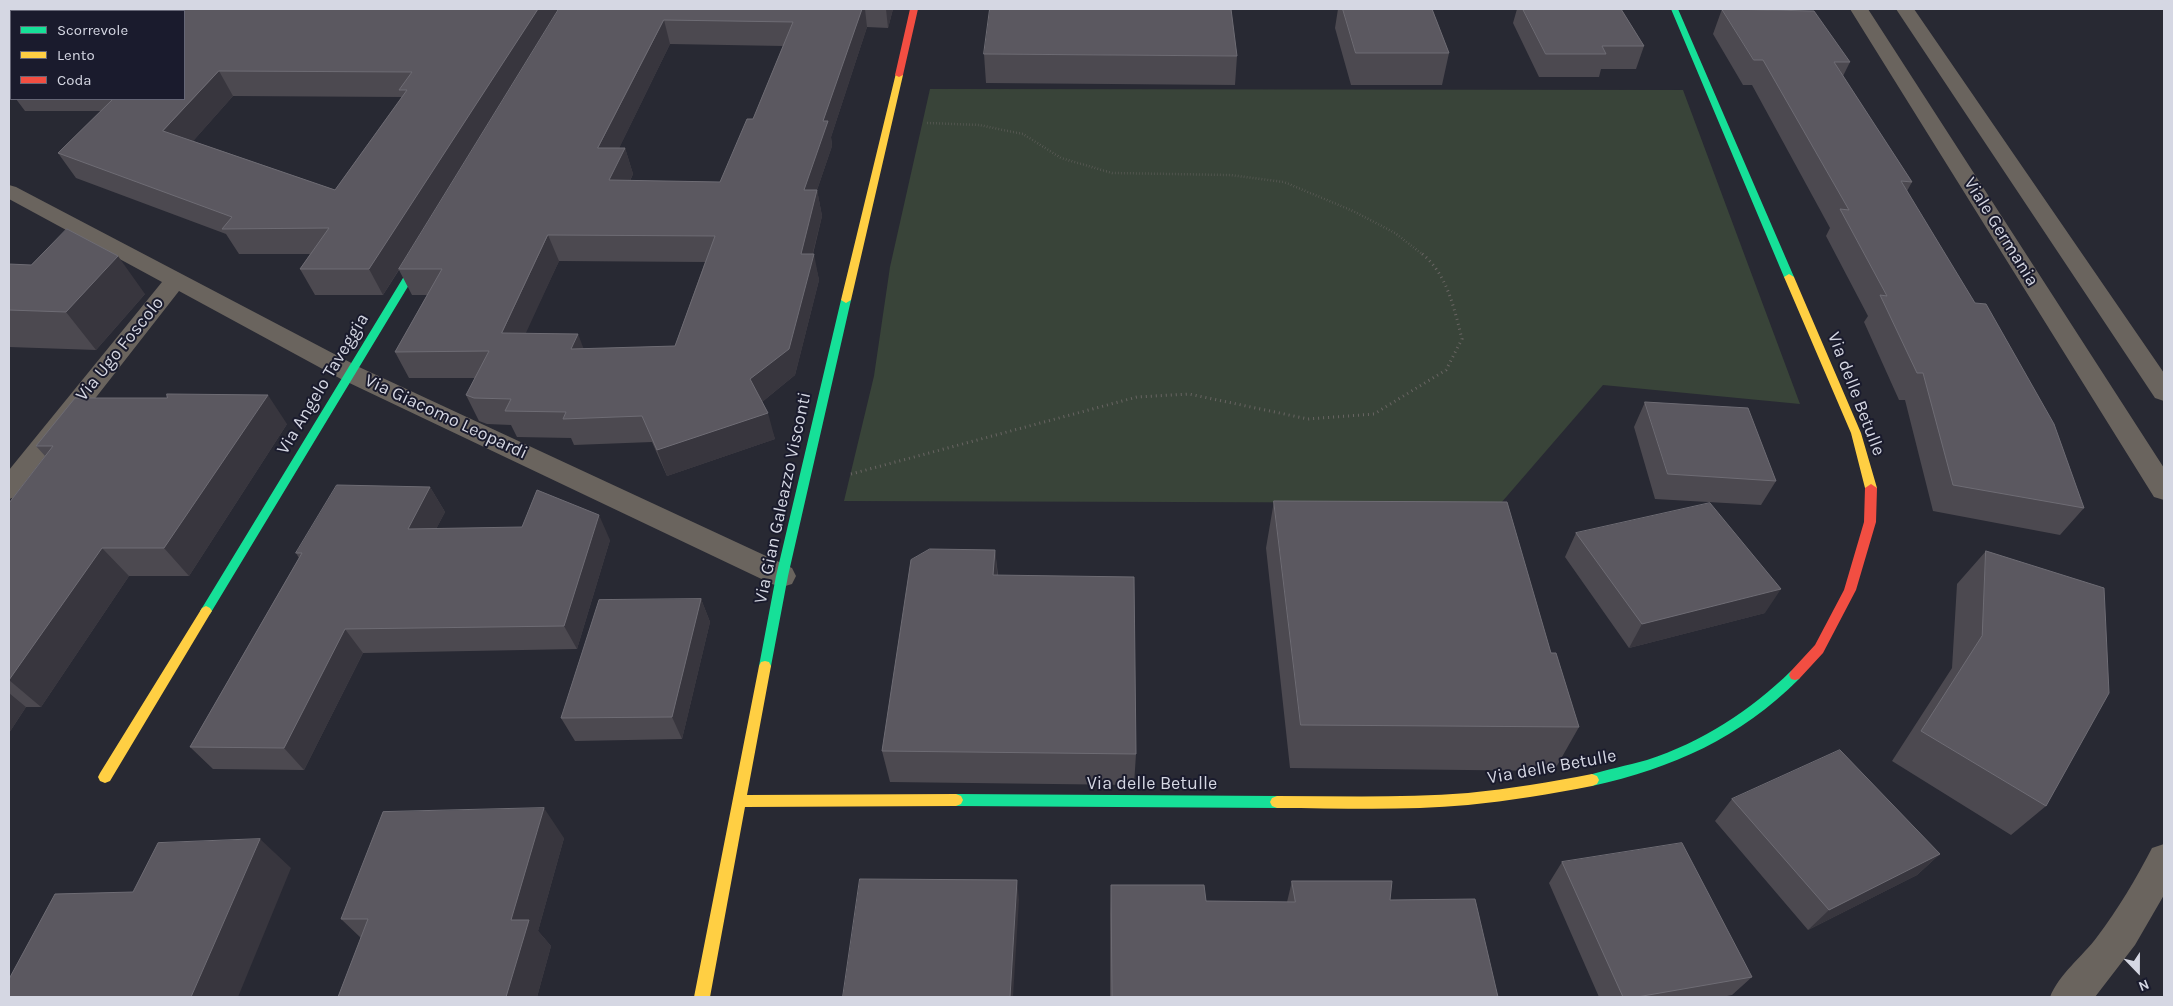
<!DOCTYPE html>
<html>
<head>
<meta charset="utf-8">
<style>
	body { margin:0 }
	#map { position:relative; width:2173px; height:1006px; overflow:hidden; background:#282933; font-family:Karla,sans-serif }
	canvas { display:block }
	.frame { position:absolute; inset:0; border:10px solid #d5d7e3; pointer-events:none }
	.legend { position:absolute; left:10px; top:10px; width:175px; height:90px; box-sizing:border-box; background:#1a1b2d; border:1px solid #656676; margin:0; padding:6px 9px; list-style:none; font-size:15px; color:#d5d7e3 }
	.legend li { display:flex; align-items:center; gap:10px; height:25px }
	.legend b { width:25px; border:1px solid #656676 }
	.north { position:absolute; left:2113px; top:946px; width:50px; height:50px; -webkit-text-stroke:4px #1a1b2d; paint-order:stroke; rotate:158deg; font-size:14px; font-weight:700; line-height:20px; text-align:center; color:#d5d7e3 }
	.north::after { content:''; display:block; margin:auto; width:18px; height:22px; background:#d5d7e3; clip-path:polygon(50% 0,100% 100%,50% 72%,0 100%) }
</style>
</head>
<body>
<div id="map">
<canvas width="2173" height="1006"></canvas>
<div class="frame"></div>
<ul class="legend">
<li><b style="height:6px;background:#16e098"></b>Scorrevole</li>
<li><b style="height:6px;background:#ffcf43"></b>Lento</li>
<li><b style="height:6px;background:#f24e42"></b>Coda</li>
</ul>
<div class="north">N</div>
</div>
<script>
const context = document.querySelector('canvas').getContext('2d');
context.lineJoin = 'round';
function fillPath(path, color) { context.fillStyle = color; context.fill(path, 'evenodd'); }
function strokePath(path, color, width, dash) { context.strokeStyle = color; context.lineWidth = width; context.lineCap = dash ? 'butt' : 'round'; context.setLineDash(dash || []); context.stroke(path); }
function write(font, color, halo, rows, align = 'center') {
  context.font = font + ' Karla,sans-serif'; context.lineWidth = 4; context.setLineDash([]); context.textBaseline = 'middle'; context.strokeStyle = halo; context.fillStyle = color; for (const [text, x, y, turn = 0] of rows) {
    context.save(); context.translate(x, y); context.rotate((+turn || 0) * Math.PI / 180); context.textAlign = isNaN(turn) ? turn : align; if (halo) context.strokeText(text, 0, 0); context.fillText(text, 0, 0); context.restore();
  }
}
const green = new Path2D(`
	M 930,89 L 1683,90 L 1800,404 L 1603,385 L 1501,503 L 844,501 L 874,376 L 890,267 Z`);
const pathFar1 = new Path2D(`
	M 927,123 L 979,125 L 1023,134 L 1061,158 L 1112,173 L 1230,175 L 1284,182 L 1353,211 L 1395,233 L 1422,254`);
const path = new Path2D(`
	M 851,474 L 1137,397 L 1189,394 L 1308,419 L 1374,414 L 1446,370 L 1462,339 C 1454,308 1447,273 1421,253`);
const street = new Path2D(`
	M 73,9 L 92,9 L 90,11 L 71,11 Z
	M 1850,9 L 1868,9 L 2164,468 L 2164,500 L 2154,497 Z
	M 1896,9 L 1914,9 L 2164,373 L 2164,401 L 2155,398 Z
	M 11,66 L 11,79 L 9,80 L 9,67 Z
	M 9,185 L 16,187 L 359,367 L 792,568 L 796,576 L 792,584 L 782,587 L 772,584 L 341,379 L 179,291 L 19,496 L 9,499 L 9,470 L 162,282 L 9,199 Z
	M 2164,844 L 2164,895 L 2135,945 L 2095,997 L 2050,997 C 2059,974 2082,957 2097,937 C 2118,909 2136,879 2152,848 Z`);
const fast = new Path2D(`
	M 1671,9 L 1678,9 L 1794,277 L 1792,279 L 1789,280 L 1784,277 Z
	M 425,247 L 430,250 L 210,614 L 206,616 L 202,614 L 200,611 L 202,608 L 420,250 Z
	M 846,297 L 851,300 L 788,576 L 771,666 L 769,670 L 765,671 L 761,670 L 759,666 L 776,576 L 841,300 Z
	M 1795,670 L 1799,671 L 1801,675 L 1799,679 C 1740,738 1673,768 1592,786 L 1587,784 L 1585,780 L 1587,776 C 1606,769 1627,766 1647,760 C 1702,742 1750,711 1791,671 Z
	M 956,794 L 1277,796 L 1282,798 L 1284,802 L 1282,806 L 1277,808 L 956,806 L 951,804 L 949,800 L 951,796 Z`);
const slow = new Path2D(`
	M 896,73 L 903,75 L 851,300 L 846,303 L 841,300 Z
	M 1789,274 L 1794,277 L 1861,433 L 1877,488 L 1875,491 L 1871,492 L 1865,488 L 1851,433 L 1784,277 Z
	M 206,606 L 210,608 L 212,611 L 210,614 L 110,781 L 105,783 L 100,781 L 98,777 L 100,773 L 202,608 Z
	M 765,661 L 769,662 L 771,666 L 747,795 L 956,794 L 961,796 L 963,800 L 961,804 L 956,806 L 745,807 L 710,997 L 694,997 L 759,666 L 761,662 Z
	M 1592,774 L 1597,776 L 1599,780 L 1597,784 L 1592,786 C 1551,794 1509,801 1468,805 C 1404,811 1340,808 1277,808 L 1272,806 L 1270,802 L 1272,798 L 1277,796 C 1340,796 1404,798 1468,793 C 1509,789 1551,782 1592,774 Z`);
const jam = new Path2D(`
	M 910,9 L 918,9 L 903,75 L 899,77 L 895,75 Z
	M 1871,484 L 1877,488 L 1876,522 L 1856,590 L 1823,653 L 1799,679 L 1795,680 L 1791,679 L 1789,675 L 1791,671 L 1815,645 L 1844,590 L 1864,522 L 1865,488 Z`);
const wall = new Path2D(`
	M 108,9 L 893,9 L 888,28 L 867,27 L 831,137 L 832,146 L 817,190 L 822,216 L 813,254 L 819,280 L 795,375 L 762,402 L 775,439 L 667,476 L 652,442 L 574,445 L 571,438 L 517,437 L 511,425 L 487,424 L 479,421 L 466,395 L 475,378 L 409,378 L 395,352 L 427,295 L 412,295 L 399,270 L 383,295 L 315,295 L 300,269 L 310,254 L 239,254 L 226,234 L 76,178 L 58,153 L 101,111 L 25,111 L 16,99 L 184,99 ZM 670,44 L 783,46 L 753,119 L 720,182 L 630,181 L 633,174 L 625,148 L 619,148 ZM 233,96 L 402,97 L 335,190 L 193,141 ZM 559,261 L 705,262 L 675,346 L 584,349 L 525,333 Z
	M 1338,9 L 1432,9 L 1449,53 L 1442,85 L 1351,85 L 1335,28 Z
	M 1517,9 L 1621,9 L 1644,46 L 1636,69 L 1601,69 L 1599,77 L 1539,77 L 1513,23 Z
	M 1722,9 L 1850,62 L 1843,76 L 1912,182 L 1907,191 L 2084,508 L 2060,535 L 1933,511 L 1905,400 L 1899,400 L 1864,322 L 1868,316 L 1826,236 L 1830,228 L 1752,85 L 1743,85 L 1713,34 Z
	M 984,54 L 1237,56 L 1235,85 L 986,83 Z
	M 11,82 L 11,91 L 9,88 L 9,84 Z
	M 9,264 L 145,294 L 96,350 L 9,347 Z
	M 1645,402 L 1776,481 L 1761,505 L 1655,499 L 1634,427 Z
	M 287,424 L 189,576 L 129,576 L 41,707 L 26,707 L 9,733 L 9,503 L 45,456 L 36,446 Z
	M 430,487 L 445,512 L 436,529 L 610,540 L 577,649 L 363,653 L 304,770 L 213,769 L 190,747 L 299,558 L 296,553 Z
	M 1274,501 L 1551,653 L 1579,727 L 1554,771 L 1290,768 L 1266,548 Z
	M 1576,533 L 1765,613 L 1629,648 L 1565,557 Z
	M 995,550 L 998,575 L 1136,754 L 1134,785 L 890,782 L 882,751 Z
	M 1986,551 L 2046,806 L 2011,835 L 1892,761 L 1952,668 L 1957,584 Z
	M 701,599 L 710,622 L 682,739 L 575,741 L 561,718 Z
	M 1732,799 L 1940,854 L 1917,875 L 1808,930 L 1715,821 Z
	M 564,838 L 538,931 L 551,946 L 537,997 L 338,997 L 361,938 L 341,919 Z
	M 1562,862 L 1752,977 L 1732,995 L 1722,997 L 1599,997 L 1549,883 Z
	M 1292,881 L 1390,900 L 1498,997 L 1110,997 L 1110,913 L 1111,885 L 1206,901 L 1287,902 Z`);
const shadedWall = new Path2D(`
	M 538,9 L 561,9 L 383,295 L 369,269 Z
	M 862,9 L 865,9 L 867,27 L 831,137 L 832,146 L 817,190 L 822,216 L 806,280 L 801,254 L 804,190 L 823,121 Z
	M 886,9 L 893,9 L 888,28 Z
	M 664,20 L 670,44 L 607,173 L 598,148 Z
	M 219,71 L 233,96 L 179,157 L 163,131 Z
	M 625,148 L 633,174 L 618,206 L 609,180 Z
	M 548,235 L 559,261 L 514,359 L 502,333 Z
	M 814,254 L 819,280 L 795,375 L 757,406 L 750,379 Z
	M 118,256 L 145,294 L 96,350 L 66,312 Z
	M 578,334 L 588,360 L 571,349 Z
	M 268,395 L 287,424 L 189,576 L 164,548 Z
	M 768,413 L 775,439 L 667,476 L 657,450 Z
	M 430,487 L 445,512 L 423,554 L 408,529 Z
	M 599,515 L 610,540 L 577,649 L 564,626 Z
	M 102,548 L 129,576 L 41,707 L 9,680 Z
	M 995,550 L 998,583 L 993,575 Z
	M 1781,589 L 1765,613 L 1629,648 L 1642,624 Z
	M 701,599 L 710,622 L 682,739 L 672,717 Z
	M 345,629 L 363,653 L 304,770 L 284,748 Z
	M 9,693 L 26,707 L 9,733 Z
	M 544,808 L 564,838 L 538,931 L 551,946 L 537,997 L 506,997 L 511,920 Z
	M 260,839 L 291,868 L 238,997 L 191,997 Z
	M 1940,854 L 1917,875 L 1808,930 L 1829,910 Z
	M 1017,880 L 1019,900 L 1013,997 L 1010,997 Z`);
const building = new Path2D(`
	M 108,9 L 538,9 L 369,269 L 300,269 L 329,228 L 222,229 L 232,217 L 58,153 L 113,99 L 184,99 L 184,11 L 105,11 ZM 219,71 L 412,72 L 399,90 L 407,90 L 335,190 L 163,131 Z
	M 559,9 L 862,9 L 823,121 L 828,121 L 804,190 L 817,190 L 801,254 L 814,254 L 789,349 L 750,379 L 768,413 L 657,450 L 642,416 L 563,419 L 566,412 L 505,411 L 511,399 L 474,398 L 466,395 L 489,351 L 395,352 L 442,269 L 399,269 ZM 664,20 L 793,22 L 753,119 L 747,119 L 720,182 L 609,180 L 625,148 L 598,148 ZM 548,235 L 715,236 L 675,346 L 571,349 L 578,334 L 502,333 Z
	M 990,9 L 1231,9 L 1237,56 L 984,54 Z
	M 1343,9 L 1432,9 L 1449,53 L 1356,53 Z
	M 1523,9 L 1621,9 L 1644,46 L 1602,46 L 1606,54 L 1546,54 Z
	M 1722,9 L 1814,11 L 1850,62 L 1834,62 L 1912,182 L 1901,181 L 1975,303 L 1986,304 L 2054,424 L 2084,508 L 1953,485 L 1923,373 L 1917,373 L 1880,295 L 1887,296 L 1840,209 L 1849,210 L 1763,60 L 1754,60 Z
	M 67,229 L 118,256 L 66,312 L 9,310 L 9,264 L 31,265 Z
	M 167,394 L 268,395 L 164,548 L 102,548 L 9,680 L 9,503 L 53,446 L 36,446 L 75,398 L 167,398 Z
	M 1645,402 L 1748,408 L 1776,481 L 1668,474 Z
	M 337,485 L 430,487 L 408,529 L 522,527 L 537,490 L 599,515 L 564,626 L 345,629 L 284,748 L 190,747 L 302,553 L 296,553 Z
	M 1274,501 L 1507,502 L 1551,653 L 1556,653 L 1579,727 L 1301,725 Z
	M 1710,503 L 1781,589 L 1642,624 L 1576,533 Z
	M 930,549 L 995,550 L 993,575 L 1134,577 L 1136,754 L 882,751 L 911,560 Z
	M 1986,551 L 2104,588 L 2109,693 L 2046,806 L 1921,731 L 1982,636 Z
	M 701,599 L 672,717 L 561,718 L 599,600 Z
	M 1840,750 L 1940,854 L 1829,910 L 1732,799 Z
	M 544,808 L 511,920 L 529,920 L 506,997 L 338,997 L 368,919 L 341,919 L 383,812 Z
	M 260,839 L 191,997 L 9,997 L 9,979 L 55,894 L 133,892 L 158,843 Z
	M 1682,843 L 1752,977 L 1637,997 L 1623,997 L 1562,862 Z
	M 860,879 L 1017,880 L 1010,997 L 843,997 Z
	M 1292,881 L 1392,881 L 1390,900 L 1475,899 L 1498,997 L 1112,997 L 1111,885 L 1204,885 L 1206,901 L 1295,902 Z`);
const streetNames = [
	["Viale Germania",2001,232,58],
	["Via Ugo Foscolo",120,349,-51],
	["Via Angelo Taveggia",323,384,-59],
	["Via delle Betulle",1856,394,69],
	["Via Giacomo Leopardi",446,417,25],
	["Via Gian Galeazzo Visconti",783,498,-78],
	["Via delle Betulle",1552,767,-10],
	["Via delle Betulle",1152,784]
];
fillPath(green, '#394439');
strokePath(pathFar1, '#696563', 2.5, [0.5, 2.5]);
strokePath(path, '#696563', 3, [1, 4]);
fillPath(street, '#6a645e');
fillPath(fast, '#16e098');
fillPath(slow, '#ffcf43');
fillPath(jam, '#f24e42');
fillPath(wall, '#4c4950');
fillPath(shadedWall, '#38363e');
fillPath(building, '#5b5860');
strokePath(building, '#6e6c74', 1);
write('18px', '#d5d7e3', '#1a1b2d', streetNames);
</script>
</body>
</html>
